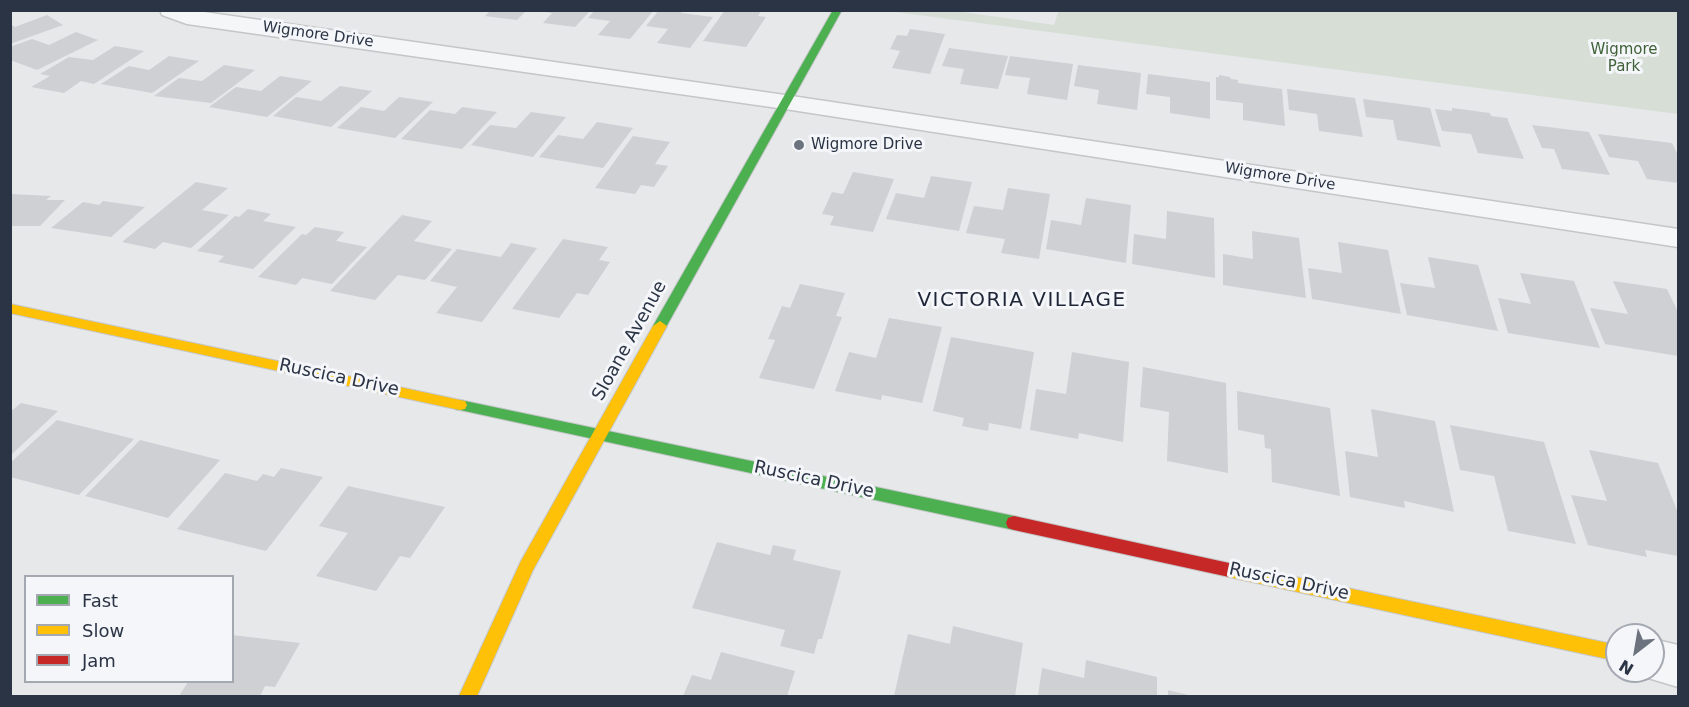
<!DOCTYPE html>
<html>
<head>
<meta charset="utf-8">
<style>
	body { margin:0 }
	#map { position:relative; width:1689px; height:707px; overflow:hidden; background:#e6e8ea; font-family:"DejaVu Sans",sans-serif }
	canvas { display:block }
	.frame { position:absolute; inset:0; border:12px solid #2b3445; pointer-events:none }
	.legend { position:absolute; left:24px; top:575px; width:210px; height:108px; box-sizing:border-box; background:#f4f6f9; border:2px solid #a4a8b1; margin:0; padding:8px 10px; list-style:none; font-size:18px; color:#2b3445 }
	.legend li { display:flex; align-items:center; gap:12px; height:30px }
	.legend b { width:30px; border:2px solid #a4a8b1 }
	.north { position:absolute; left:1605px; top:623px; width:60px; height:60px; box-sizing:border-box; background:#f4f6f9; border:2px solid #a4a8b1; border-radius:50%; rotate:211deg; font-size:16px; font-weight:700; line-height:24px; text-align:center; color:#2b3445 }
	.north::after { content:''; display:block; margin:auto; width:21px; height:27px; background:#6c737f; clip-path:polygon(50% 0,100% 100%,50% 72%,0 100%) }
</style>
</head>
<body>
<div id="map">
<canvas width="1689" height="707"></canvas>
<div class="frame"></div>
<ul class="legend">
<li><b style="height:8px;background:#4caf50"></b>Fast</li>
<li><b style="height:8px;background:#ffc107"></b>Slow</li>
<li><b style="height:8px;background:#c62828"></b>Jam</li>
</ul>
<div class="north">N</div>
</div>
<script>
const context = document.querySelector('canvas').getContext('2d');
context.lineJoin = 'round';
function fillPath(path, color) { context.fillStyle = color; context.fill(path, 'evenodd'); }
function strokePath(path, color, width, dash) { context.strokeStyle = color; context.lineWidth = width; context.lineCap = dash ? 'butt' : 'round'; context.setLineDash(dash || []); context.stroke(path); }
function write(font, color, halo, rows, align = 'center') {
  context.font = font + ' "DejaVu Sans",sans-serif'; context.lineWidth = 6; context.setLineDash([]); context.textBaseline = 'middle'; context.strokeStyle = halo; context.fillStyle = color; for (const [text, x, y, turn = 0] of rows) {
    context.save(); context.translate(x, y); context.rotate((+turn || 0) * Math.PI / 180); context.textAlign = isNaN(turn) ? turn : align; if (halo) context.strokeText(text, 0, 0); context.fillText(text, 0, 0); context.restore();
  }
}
const green = new Path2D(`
	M 880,10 L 956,11 L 1054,25 L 1059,10 L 1678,11 L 1678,114 Z`);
const building = new Path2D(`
	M 491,10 L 527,10 L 517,20 L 485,16 Z
	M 533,10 L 591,10 L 575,27 L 543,23 L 552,13 Z
	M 595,10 L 654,10 L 630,39 L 598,35 L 610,21 L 588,18 Z
	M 659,10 L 683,10 L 681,13 L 713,17 L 690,48 L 657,43 L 668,29 L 646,26 Z
	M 725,10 L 761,11 L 758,16 L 766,17 L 746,47 L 703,41 Z
	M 47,15 L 63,25 L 10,44 L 10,24 L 15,27 Z
	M 910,29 L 945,34 L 930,74 L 892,68 L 900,51 L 890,49 L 897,35 L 907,36 Z
	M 76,32 L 98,40 L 37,70 L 10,60 L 10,47 L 32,39 L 49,45 Z
	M 115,46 L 144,51 L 94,84 L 81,81 L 64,93 L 31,87 L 50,76 L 40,74 L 69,57 L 93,60 Z
	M 949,48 L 1008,56 L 998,89 L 960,84 L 964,69 L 942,66 Z
	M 169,56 L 199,61 L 152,93 L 101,84 L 129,66 L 149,70 Z
	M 1010,56 L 1073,64 L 1067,100 L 1027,94 L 1030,78 L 1005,75 Z
	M 224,65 L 255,70 L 211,103 L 154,96 L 179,78 L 202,81 Z
	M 1078,65 L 1141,73 L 1137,110 L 1097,104 L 1099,90 L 1074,86 Z
	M 1148,74 L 1210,82 L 1210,119 L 1170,113 L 1170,97 L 1146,94 Z
	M 1219,75 L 1230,77 L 1231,79 L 1238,80 L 1238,83 L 1282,89 L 1285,126 L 1243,120 L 1243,103 L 1216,100 L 1216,77 L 1219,77 Z
	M 280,76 L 312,81 L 267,117 L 209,107 L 236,87 L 261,91 Z
	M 340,86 L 372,91 L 331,127 L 273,116 L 296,97 L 321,101 Z
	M 1287,89 L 1355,98 L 1363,137 L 1319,131 L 1317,114 L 1289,110 Z
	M 399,97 L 433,102 L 395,138 L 337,128 L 361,107 L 384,111 Z
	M 1363,99 L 1430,108 L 1441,147 L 1397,140 L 1393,120 L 1366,117 Z
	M 462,107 L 497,112 L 462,149 L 401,139 L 430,110 L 455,114 Z
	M 1452,108 L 1490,113 L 1491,116 L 1507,118 L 1524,159 L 1478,153 L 1471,134 L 1442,131 L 1435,109 L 1452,111 Z
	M 531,112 L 566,117 L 533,157 L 471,145 L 490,125 L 516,128 Z
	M 597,122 L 633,128 L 603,168 L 539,157 L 558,135 L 583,139 Z
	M 1532,125 L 1589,132 L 1610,175 L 1562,169 L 1554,149 L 1542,148 Z
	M 1598,134 L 1672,143 L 1678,155 L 1678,183 L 1647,179 L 1638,161 L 1609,157 Z
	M 633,136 L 670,142 L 655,164 L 668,166 L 654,187 L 641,185 L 635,194 L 595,188 Z
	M 853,172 L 894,179 L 873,232 L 830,225 L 834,216 L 822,214 L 832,192 L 843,194 Z
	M 931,176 L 972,182 L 959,231 L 886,219 L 896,193 L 924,198 Z
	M 196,182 L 228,188 L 202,210 L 229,215 L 191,248 L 163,242 L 155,249 L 122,242 Z
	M 1008,188 L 1050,194 L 1039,259 L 1001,253 L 1005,239 L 966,233 L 974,206 L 1003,210 Z
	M 10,194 L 51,196 L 46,200 L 65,200 L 40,226 L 10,226 Z
	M 1086,198 L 1131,205 L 1126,263 L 1046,249 L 1051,220 L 1081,225 Z
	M 103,201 L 145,207 L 111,237 L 51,228 L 83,202 L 99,205 Z
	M 248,209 L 271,214 L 263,221 L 296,227 L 253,269 L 218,262 L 224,256 L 197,251 L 235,216 L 239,217 Z
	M 1167,211 L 1214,218 L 1215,278 L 1132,264 L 1134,234 L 1166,239 Z
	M 402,215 L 432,221 L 414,241 L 452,249 L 425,280 L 398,275 L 375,300 L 330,291 Z
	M 315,227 L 344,232 L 336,241 L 367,247 L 332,284 L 302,278 L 296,285 L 258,277 L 302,234 L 306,235 Z
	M 1252,231 L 1299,238 L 1306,298 L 1223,285 L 1223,254 L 1253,259 Z
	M 563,239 L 608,247 L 599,260 L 610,262 L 588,295 L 577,293 L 559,318 L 512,309 Z
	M 1338,242 L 1388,250 L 1401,314 L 1312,299 L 1308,268 L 1342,273 Z
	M 511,243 L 537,248 L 482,322 L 436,313 L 457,287 L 430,281 L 457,249 L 501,257 Z
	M 1428,257 L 1478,265 L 1498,331 L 1407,315 L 1400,283 L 1435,288 Z
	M 1520,273 L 1574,281 L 1600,348 L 1508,333 L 1498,298 L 1531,304 Z
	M 1613,281 L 1667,289 L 1678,312 L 1678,356 L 1605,344 L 1590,308 L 1628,314 Z
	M 800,284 L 845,293 L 836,316 L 842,317 L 814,389 L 759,378 L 775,340 L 768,339 L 782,306 L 790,308 Z
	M 889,318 L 942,327 L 922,403 L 882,395 L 881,400 L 835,391 L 849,352 L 876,358 Z
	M 951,337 L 1034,352 L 1021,429 L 989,423 L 988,431 L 962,426 L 964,418 L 933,411 Z
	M 1072,352 L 1129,362 L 1123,442 L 1079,433 L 1078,439 L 1030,430 L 1036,389 L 1066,394 Z
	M 1143,367 L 1226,383 L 1228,473 L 1167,461 L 1169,412 L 1140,407 Z
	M 1237,391 L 1330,408 L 1340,496 L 1272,482 L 1271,449 L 1265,448 L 1264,435 L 1238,430 Z
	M 21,403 L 58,411 L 10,456 L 10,412 Z
	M 1371,409 L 1435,421 L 1454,512 L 1404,501 L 1405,508 L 1350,497 L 1345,451 L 1378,457 Z
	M 57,420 L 134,439 L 79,495 L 10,477 L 10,463 Z
	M 1450,425 L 1544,442 L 1576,544 L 1508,531 L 1494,476 L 1460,470 Z
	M 140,440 L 220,460 L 168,518 L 85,496 Z
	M 1589,450 L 1658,463 L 1678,513 L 1678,556 L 1645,550 L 1647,557 L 1588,545 L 1571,495 L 1607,501 Z
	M 281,468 L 323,477 L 266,551 L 177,529 L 225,473 L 257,481 L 263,474 L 274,477 Z
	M 348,486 L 445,507 L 410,558 L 400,556 L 376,591 L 316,576 L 348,533 L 319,526 Z
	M 717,542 L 770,555 L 773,545 L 796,550 L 793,560 L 841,571 L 822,639 L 818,639 L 814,654 L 780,646 L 785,630 L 692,608 Z
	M 953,626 L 1023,643 L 1015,696 L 894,696 L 908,634 L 950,644 Z
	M 232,635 L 300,643 L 275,687 L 265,686 L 260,696 L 179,696 L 188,682 L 232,682 Z
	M 721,652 L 795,671 L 787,696 L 683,696 L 692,675 L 711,680 Z
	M 1086,660 L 1157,677 L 1157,696 L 1038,696 L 1042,668 L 1084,678 Z
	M 1168,690 L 1192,696 L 1168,696 Z`);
const street = new Path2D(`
	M 160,10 L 190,10 L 785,95 L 1678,229 L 1678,247 L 785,109 L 187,24 L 162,15 Z
	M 1653,639 L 1678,645 L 1678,687 L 1638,675 L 1636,671 L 1653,671 Z`);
const fast = new Path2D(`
	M 833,10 L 842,10 L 665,329 L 655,329 L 653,326 Z
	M 460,400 L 1014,516 L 1020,518 L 1022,523 L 1020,528 L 1014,530 L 460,410 L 455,409 L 453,405 L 455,401 Z`);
const slow = new Path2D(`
	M 10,304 L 460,400 L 465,401 L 467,405 L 465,409 L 460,410 L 10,313 Z
	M 660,321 L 667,326 L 533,570 L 477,696 L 459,696 L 521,561 L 653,326 Z
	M 1229,563 L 1617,645 L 1617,661 L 1229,577 L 1223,575 L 1221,570 L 1223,565 Z`);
const jam = new Path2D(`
	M 1014,516 L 1229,563 L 1235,565 L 1237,570 L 1235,575 L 1229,577 L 1014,530 L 1008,528 L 1006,523 L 1008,518 Z`);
const markers = [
	[799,145,6,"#6c737f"]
];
const farStreetnames = [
	["Wigmore Drive",318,35,8],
	["Wigmore Drive",1280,177,9]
];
const farParknames = [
	["Wigmore",1624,50],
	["Park",1624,67]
];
const farPoinames = [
	["Wigmore Drive",811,145]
];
const streetNames = [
	["Sloane Avenue",630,341,-61],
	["Ruscica Drive",339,378,12],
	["Ruscica Drive",814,480,12],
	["Ruscica Drive",1289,582,12]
];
const neighbourhoodNames = [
	["VICTORIA VILLAGE",1022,301]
];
fillPath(green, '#d6ded6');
fillPath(building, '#ced0d3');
strokePath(street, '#c4c6c8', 3);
strokePath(fast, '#c4c6c8', 2);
strokePath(slow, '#c4c6c8', 2);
strokePath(jam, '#c4c6c8', 2);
fillPath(street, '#f5f6f7');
fillPath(fast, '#4caf50');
fillPath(slow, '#ffc107');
fillPath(jam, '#c62828');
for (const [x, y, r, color] of markers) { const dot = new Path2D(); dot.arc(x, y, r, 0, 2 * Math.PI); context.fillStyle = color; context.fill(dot); strokePath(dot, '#f4f6f9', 2); }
write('15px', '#2b3445', '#f4f6f9', farStreetnames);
write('15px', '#3f6138', '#f4f6f9', farParknames);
write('15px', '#2b3445', '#f4f6f9', farPoinames, 'left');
write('18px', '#2b3445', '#f4f6f9', streetNames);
context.letterSpacing = '1.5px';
write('20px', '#1d2536', '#f4f6f9', neighbourhoodNames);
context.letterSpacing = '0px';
</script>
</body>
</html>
